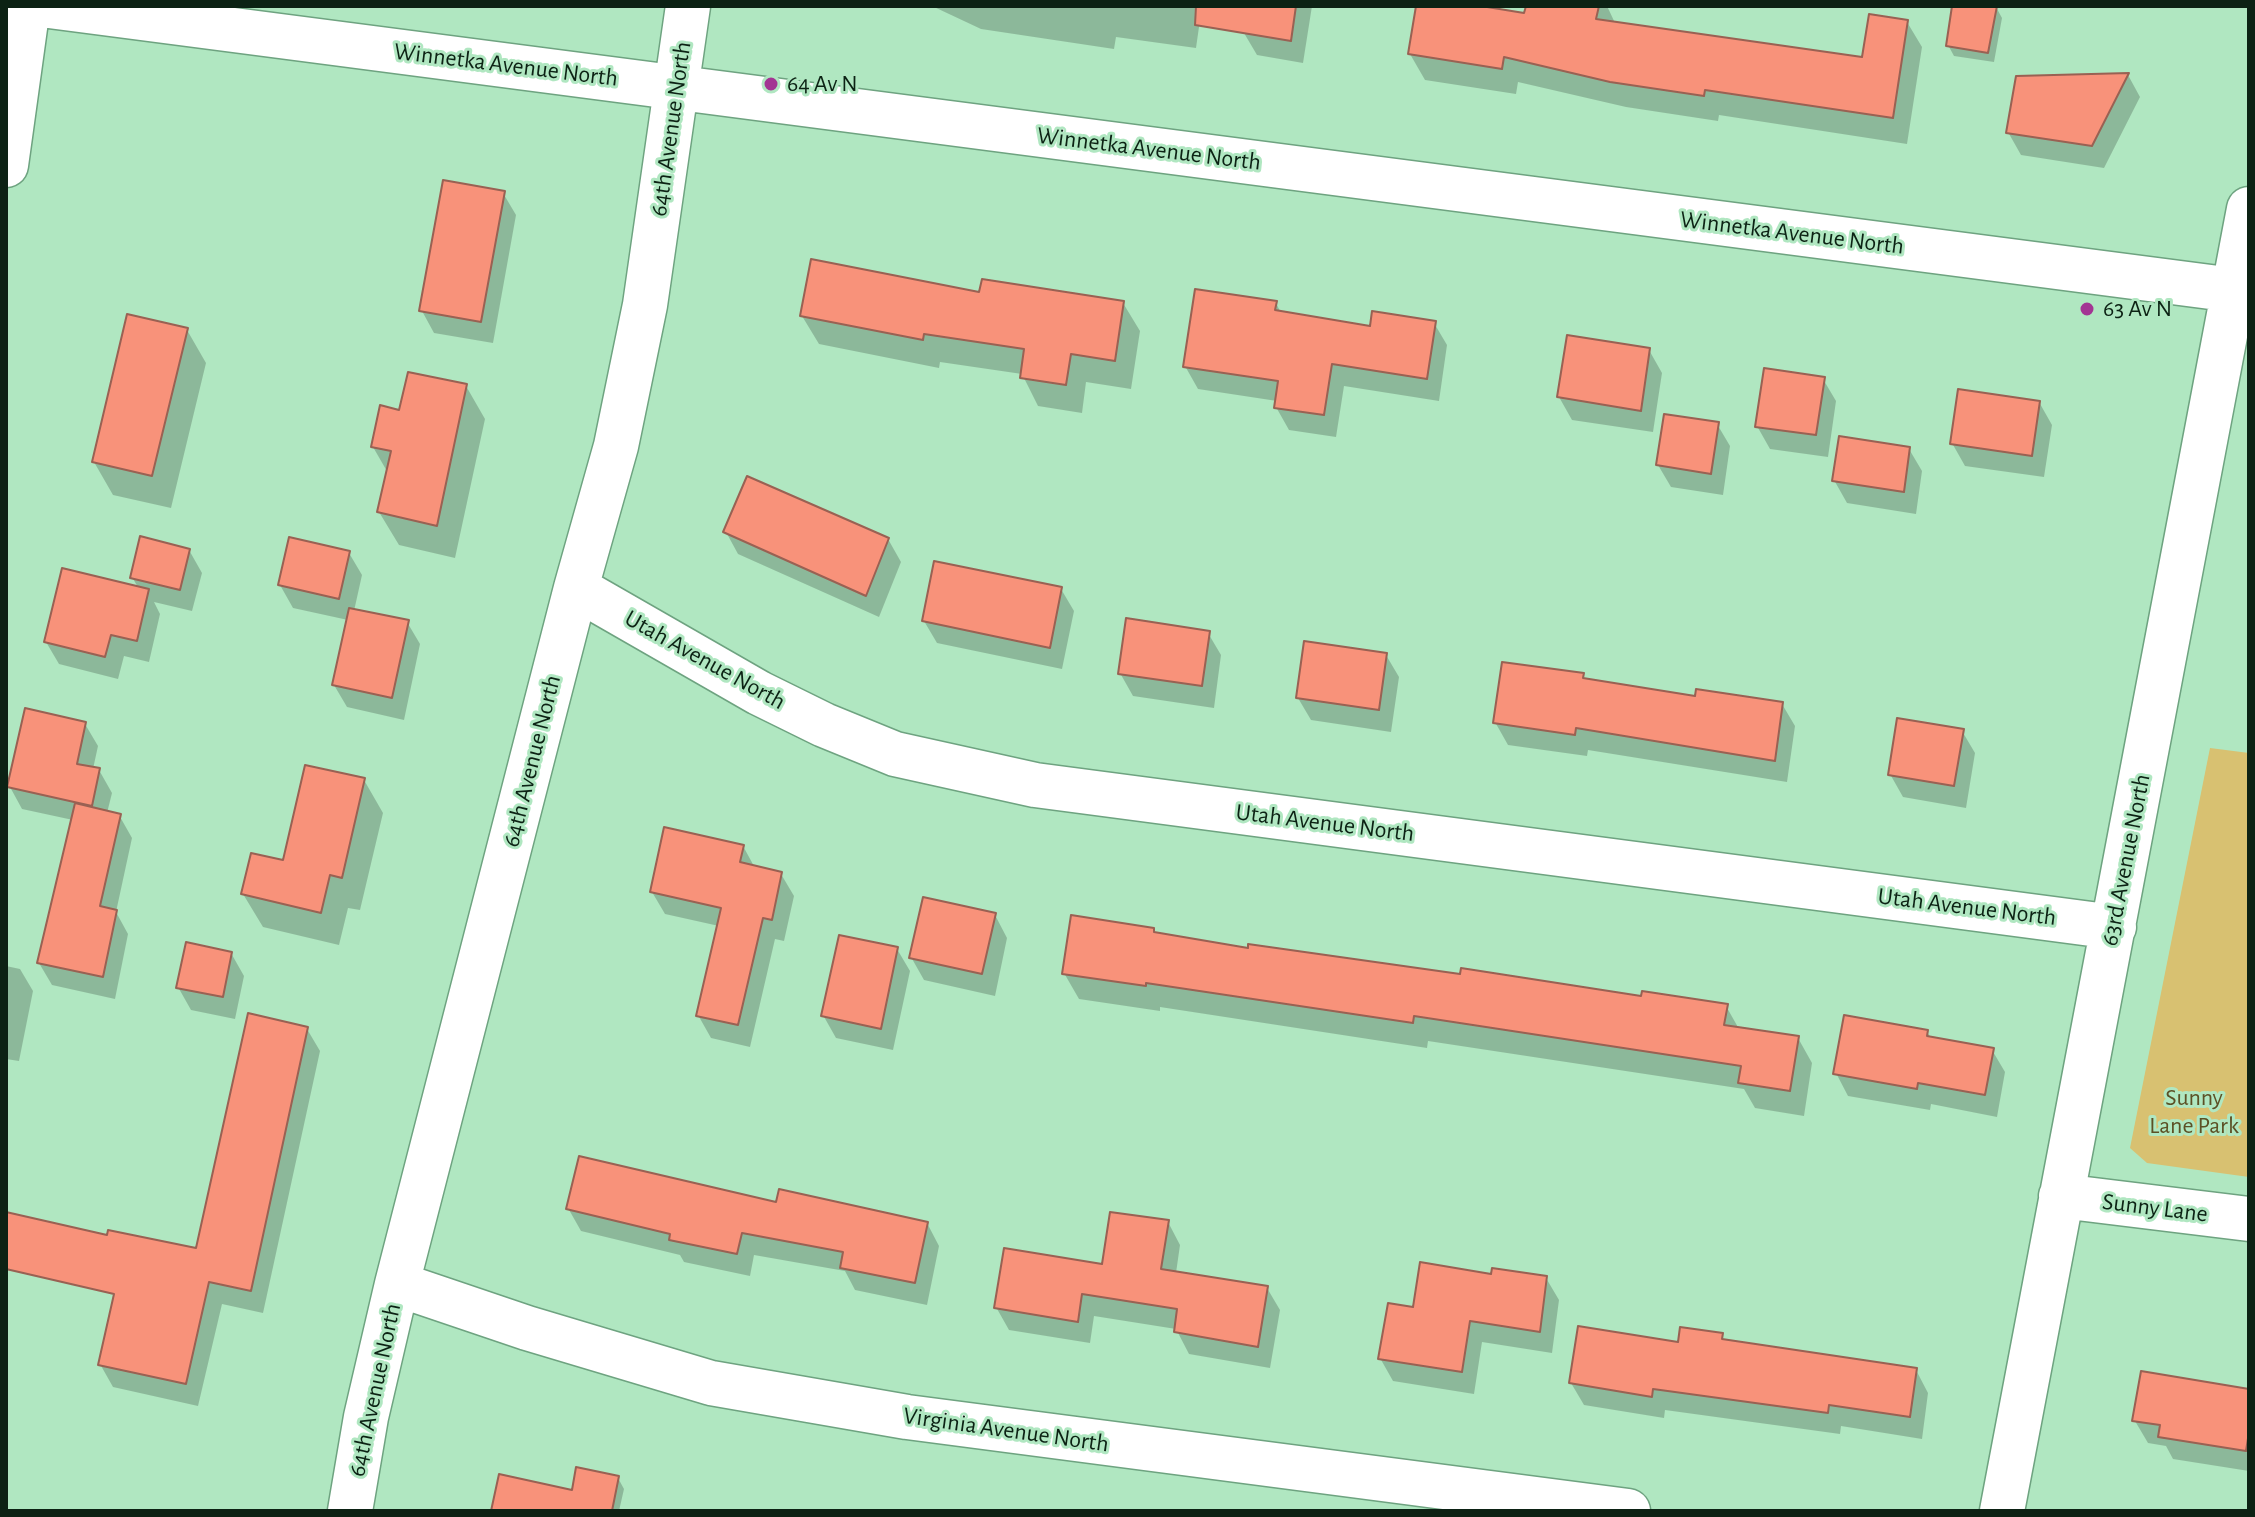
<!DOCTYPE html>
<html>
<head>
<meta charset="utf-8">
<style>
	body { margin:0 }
	#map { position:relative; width:2255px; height:1517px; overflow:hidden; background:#b0e7c1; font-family:"Alegreya Sans",sans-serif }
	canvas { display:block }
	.frame { position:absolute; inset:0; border:8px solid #0c2214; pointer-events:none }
</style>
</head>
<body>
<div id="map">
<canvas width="2255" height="1517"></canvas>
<div class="frame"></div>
</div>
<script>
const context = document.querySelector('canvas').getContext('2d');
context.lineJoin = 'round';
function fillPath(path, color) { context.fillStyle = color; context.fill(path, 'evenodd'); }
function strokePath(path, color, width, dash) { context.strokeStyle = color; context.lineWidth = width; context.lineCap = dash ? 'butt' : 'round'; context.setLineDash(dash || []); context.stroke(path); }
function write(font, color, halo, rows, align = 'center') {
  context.font = font + ' "Alegreya Sans",sans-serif'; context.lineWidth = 6; context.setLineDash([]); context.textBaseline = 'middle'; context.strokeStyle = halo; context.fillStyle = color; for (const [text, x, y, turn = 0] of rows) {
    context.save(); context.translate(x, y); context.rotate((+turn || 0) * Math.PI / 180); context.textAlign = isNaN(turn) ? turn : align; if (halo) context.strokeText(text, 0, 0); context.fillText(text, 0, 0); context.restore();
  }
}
const green = new Path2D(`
	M 2210,748 L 2249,753 L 2249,1177 L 2147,1163 L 2130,1148 Z`);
const shadow = new Path2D(`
	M 932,6 L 1202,6 L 1196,48 L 1116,37 L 1114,49 L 981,29 Z
	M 1249,6 L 1312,6 L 1303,63 L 1257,55 L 1244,33 Z
	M 1418,6 L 1468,6 L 1526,15 L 1528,6 L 1607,6 L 1615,23 L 1864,59 L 1907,22 L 1922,47 L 1907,144 L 1719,115 L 1718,121 L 1626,107 L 1518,82 L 1516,94 L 1425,80 L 1410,54 Z
	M 1954,6 L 1996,7 L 2002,18 L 1994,62 L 1954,56 L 1948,45 Z
	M 2128,75 L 2140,97 L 2104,168 L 2021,155 L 2008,132 Z
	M 503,193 L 516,215 L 493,343 L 434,333 L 422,311 Z
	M 981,295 L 1123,303 L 1140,331 L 1131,389 L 1086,382 L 1082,413 L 1038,406 L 1022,374 L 940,362 L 939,368 L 819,344 L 802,316 Z
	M 1276,303 L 1281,313 L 1372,328 L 1434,323 L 1447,345 L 1439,401 L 1344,386 L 1336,437 L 1289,430 L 1276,407 L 1277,401 L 1198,389 L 1185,366 Z
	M 187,330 L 206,363 L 171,508 L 113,495 L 94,462 Z
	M 1649,350 L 1662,373 L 1653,432 L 1572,420 L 1559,397 Z
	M 1823,379 L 1836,401 L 1828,457 L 1770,449 L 1757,426 Z
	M 466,386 L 485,419 L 455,558 L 399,545 L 379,512 L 388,473 L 373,447 L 401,412 Z
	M 2039,402 L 2052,425 L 2044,477 L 1965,466 L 1952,443 Z
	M 1717,424 L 1730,446 L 1723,495 L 1671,487 L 1658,465 Z
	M 1909,449 L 1922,471 L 1916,514 L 1847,503 L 1834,480 Z
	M 726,532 L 888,539 L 901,562 L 879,617 L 738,554 Z
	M 189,550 L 202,573 L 192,611 L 154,602 L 160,614 L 149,662 L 124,656 L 118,679 L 59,664 L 46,642 L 139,589 L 132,577 Z
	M 349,553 L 362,575 L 354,611 L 407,622 L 420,644 L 404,720 L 347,707 L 334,685 L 348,620 L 293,608 L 280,585 Z
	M 1061,589 L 1074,611 L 1062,669 L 937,643 L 924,621 Z
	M 1208,633 L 1221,655 L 1214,708 L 1133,696 L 1120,673 Z
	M 1386,655 L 1399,677 L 1391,732 L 1311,720 L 1298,698 Z
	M 1582,675 L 1585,680 L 1697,698 L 1782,704 L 1795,726 L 1787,782 L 1588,750 L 1587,756 L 1508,745 L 1495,722 Z
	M 85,724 L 98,746 L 93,769 L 99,770 L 112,793 L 107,813 L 119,815 L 132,838 L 116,912 L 128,934 L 115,999 L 52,985 L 39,963 L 73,820 L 22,809 L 10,787 Z
	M 1962,731 L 1975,753 L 1966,808 L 1903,797 L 1890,774 Z
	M 364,780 L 383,813 L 360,910 L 348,908 L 339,945 L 263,927 L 243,894 L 285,863 Z
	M 743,846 L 755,868 L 781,874 L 794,896 L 784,941 L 775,939 L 750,1047 L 711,1038 L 698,1015 L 719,926 L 665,914 L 652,892 Z
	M 995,915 L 1007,938 L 995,996 L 924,980 L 911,957 Z
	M 1153,929 L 1156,935 L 1249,951 L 1726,1006 L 1739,1029 L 1798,1038 L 1812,1063 L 1804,1116 L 1755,1108 L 1744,1089 L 1428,1041 L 1427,1048 L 1160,1007 L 1160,1011 L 1079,999 L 1064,973 Z
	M 897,949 L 910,971 L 893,1050 L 836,1038 L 823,1015 Z
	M 231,953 L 244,976 L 235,1019 L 191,1010 L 178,987 Z
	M 6,966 L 20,969 L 33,991 L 19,1061 L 6,1059 Z
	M 307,1029 L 320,1051 L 263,1313 L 222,1304 L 198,1406 L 113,1387 L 100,1364 L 198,1250 Z
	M 1927,1032 L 1931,1038 L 1992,1050 L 2005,1072 L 1997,1117 L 1931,1104 L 1930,1110 L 1848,1096 L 1836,1073 Z
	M 778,1205 L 927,1223 L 939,1246 L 927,1305 L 855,1290 L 845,1271 L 754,1255 L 750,1276 L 684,1262 L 680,1255 L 581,1231 L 568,1208 Z
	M 1168,1222 L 1180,1245 L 1176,1273 L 1267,1288 L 1280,1310 L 1270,1368 L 1189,1354 L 1176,1329 L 1094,1316 L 1090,1343 L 1009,1330 L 996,1307 L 1104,1266 Z
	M 1493,1276 L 1546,1278 L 1559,1300 L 1552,1353 L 1482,1342 L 1474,1394 L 1393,1381 L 1380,1358 L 1415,1309 Z
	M 1721,1335 L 1725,1341 L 1916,1370 L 1928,1393 L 1922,1439 L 1841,1426 L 1840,1434 L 1665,1410 L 1664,1418 L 1584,1405 L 1571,1383 Z
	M 2249,1391 L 2249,1471 L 2173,1459 L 2166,1446 L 2148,1443 L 2135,1421 Z
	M 618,1478 L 624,1489 L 619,1511 L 493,1511 L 570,1508 Z`);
const building = new Path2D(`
	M 1196,6 L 1296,6 L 1291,41 L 1195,25 Z
	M 1416,6 L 1481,6 L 1524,13 L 1526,6 L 1599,6 L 1596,19 L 1862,57 L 1869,14 L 1908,20 L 1893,118 L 1705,90 L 1704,96 L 1610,82 L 1504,57 L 1502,69 L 1408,54 Z
	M 1952,6 L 1997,6 L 1988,53 L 1946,46 Z
	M 2129,73 L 2092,146 L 2006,133 L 2016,76 Z
	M 443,180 L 505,191 L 481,322 L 419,311 Z
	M 811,259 L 979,292 L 982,279 L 1124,301 L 1115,361 L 1071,354 L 1066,385 L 1020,378 L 1024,349 L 924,334 L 923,340 L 800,316 Z
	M 1195,289 L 1277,301 L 1275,310 L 1370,326 L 1372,311 L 1436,321 L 1427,379 L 1332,364 L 1324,415 L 1274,408 L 1278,381 L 1183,367 Z
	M 127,314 L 188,328 L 152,476 L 92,462 Z
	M 1567,335 L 1650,348 L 1641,411 L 1557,397 Z
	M 1764,368 L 1825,377 L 1816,435 L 1755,427 Z
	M 408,372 L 467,384 L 437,526 L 377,512 L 391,451 L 371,447 L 380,405 L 399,410 Z
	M 1958,389 L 2040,401 L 2032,456 L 1950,444 Z
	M 1664,414 L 1719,422 L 1711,474 L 1656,465 Z
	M 1839,436 L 1910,447 L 1904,492 L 1832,481 Z
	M 747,476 L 889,538 L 866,596 L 723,532 Z
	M 140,536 L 190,549 L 180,590 L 130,578 Z
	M 289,537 L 350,551 L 339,599 L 278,585 Z
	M 934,561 L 1062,587 L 1050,648 L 922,621 Z
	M 62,568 L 149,589 L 137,641 L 111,635 L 105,657 L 44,642 Z
	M 349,608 L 409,620 L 392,698 L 332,685 Z
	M 1126,618 L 1210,631 L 1202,686 L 1118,674 Z
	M 1304,641 L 1387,653 L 1379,710 L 1296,698 Z
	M 1502,662 L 1584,673 L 1583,678 L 1695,696 L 1696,689 L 1783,702 L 1775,761 L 1576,728 L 1575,735 L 1493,723 Z
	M 25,708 L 86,722 L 77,764 L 100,768 L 92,806 L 7,787 Z
	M 1897,718 L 1964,729 L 1954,786 L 1888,775 Z
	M 305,765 L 365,778 L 342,878 L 330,875 L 321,913 L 241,894 L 251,853 L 283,860 Z
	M 75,803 L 121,814 L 100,906 L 117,910 L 103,977 L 37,963 Z
	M 664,827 L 744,845 L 740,862 L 782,872 L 772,920 L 763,918 L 738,1025 L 696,1016 L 721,908 L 650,892 Z
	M 923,897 L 996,913 L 982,974 L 909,958 Z
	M 1071,915 L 1154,928 L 1154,932 L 1248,948 L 1248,944 L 1460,974 L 1461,968 L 1641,996 L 1642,991 L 1728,1004 L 1724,1025 L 1799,1036 L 1790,1091 L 1738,1083 L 1741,1066 L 1414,1016 L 1413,1023 L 1146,983 L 1146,986 L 1062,974 Z
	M 839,935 L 898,947 L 881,1029 L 821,1016 Z
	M 186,942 L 232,952 L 223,997 L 176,988 Z
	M 248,1013 L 308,1027 L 251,1291 L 209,1282 L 186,1384 L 98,1365 L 114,1294 L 6,1269 L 6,1212 L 107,1235 L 108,1230 L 196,1248 Z
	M 1844,1015 L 1928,1030 L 1927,1036 L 1994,1048 L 1985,1095 L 1918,1083 L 1917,1089 L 1833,1074 Z
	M 579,1156 L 776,1202 L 779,1189 L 928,1222 L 915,1283 L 840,1268 L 843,1252 L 742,1233 L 737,1254 L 669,1240 L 670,1234 L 566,1209 Z
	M 1110,1212 L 1169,1220 L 1161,1269 L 1268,1286 L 1258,1347 L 1174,1332 L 1177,1309 L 1082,1294 L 1078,1322 L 994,1308 L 1004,1248 L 1102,1264 Z
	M 1420,1262 L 1491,1274 L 1492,1268 L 1547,1276 L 1540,1332 L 1470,1321 L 1462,1372 L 1378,1359 L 1388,1303 L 1413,1307 Z
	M 1578,1326 L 1678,1342 L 1680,1327 L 1723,1333 L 1722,1339 L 1917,1368 L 1910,1417 L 1829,1405 L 1828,1413 L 1653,1389 L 1652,1397 L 1569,1383 Z
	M 2141,1371 L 2249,1389 L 2249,1432 L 2246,1451 L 2158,1437 L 2160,1425 L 2132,1421 Z
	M 576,1467 L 619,1476 L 612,1511 L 491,1511 L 499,1474 L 572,1490 Z`);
const minor = new Path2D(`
	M 49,6 L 2249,292
	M 6,165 L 28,6
	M 576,588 L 759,693 L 824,725 L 895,754 L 1035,785 L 2114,927
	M 2061,1196 L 2249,1219
	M 397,1284 L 527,1328 L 711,1383 L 907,1417 L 1628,1511
	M 350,1511 L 366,1417 L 397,1284 L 576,588 L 616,446 L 645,305 L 688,6
	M 2002,1511 L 2249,209`);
const markers = [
	[771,84,8,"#a33593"],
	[2087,309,8,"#a33593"]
];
const streetNames = [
	["Winnetka Avenue North",506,65,7],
	["64th Avenue North",671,129,-82],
	["Winnetka Avenue North",1149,149,7],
	["Winnetka Avenue North",1792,233,7],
	["Utah Avenue North",705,660,29],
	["64th Avenue North",532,761,-76],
	["Utah Avenue North",1325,823,7],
	["63rd Avenue North",2126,860,-79],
	["Utah Avenue North",1967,907,7],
	["Sunny Lane",2155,1208,7],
	["64th Avenue North",375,1390,-78],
	["Virginia Avenue North",1006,1430,8]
];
const poiNames = [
	["64 Av N",787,84],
	["63 Av N",2103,309]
];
const parkNames = [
	["Sunny",2194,1098],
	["Lane Park",2194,1126]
];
fillPath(green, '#d8c171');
fillPath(shadow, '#0003');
fillPath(building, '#f8927a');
strokePath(building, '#996153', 2);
strokePath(minor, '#6ea380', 47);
strokePath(minor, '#fff', 44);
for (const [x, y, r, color] of markers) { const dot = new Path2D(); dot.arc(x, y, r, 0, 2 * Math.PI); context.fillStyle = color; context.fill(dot); strokePath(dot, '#b0e7c1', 3); }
write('24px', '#0c2214', '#b0e7c1', streetNames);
write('24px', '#0c2214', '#b0e7c1', poiNames, 'left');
write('24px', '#5c5025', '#b0e7c1', parkNames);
</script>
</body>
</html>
